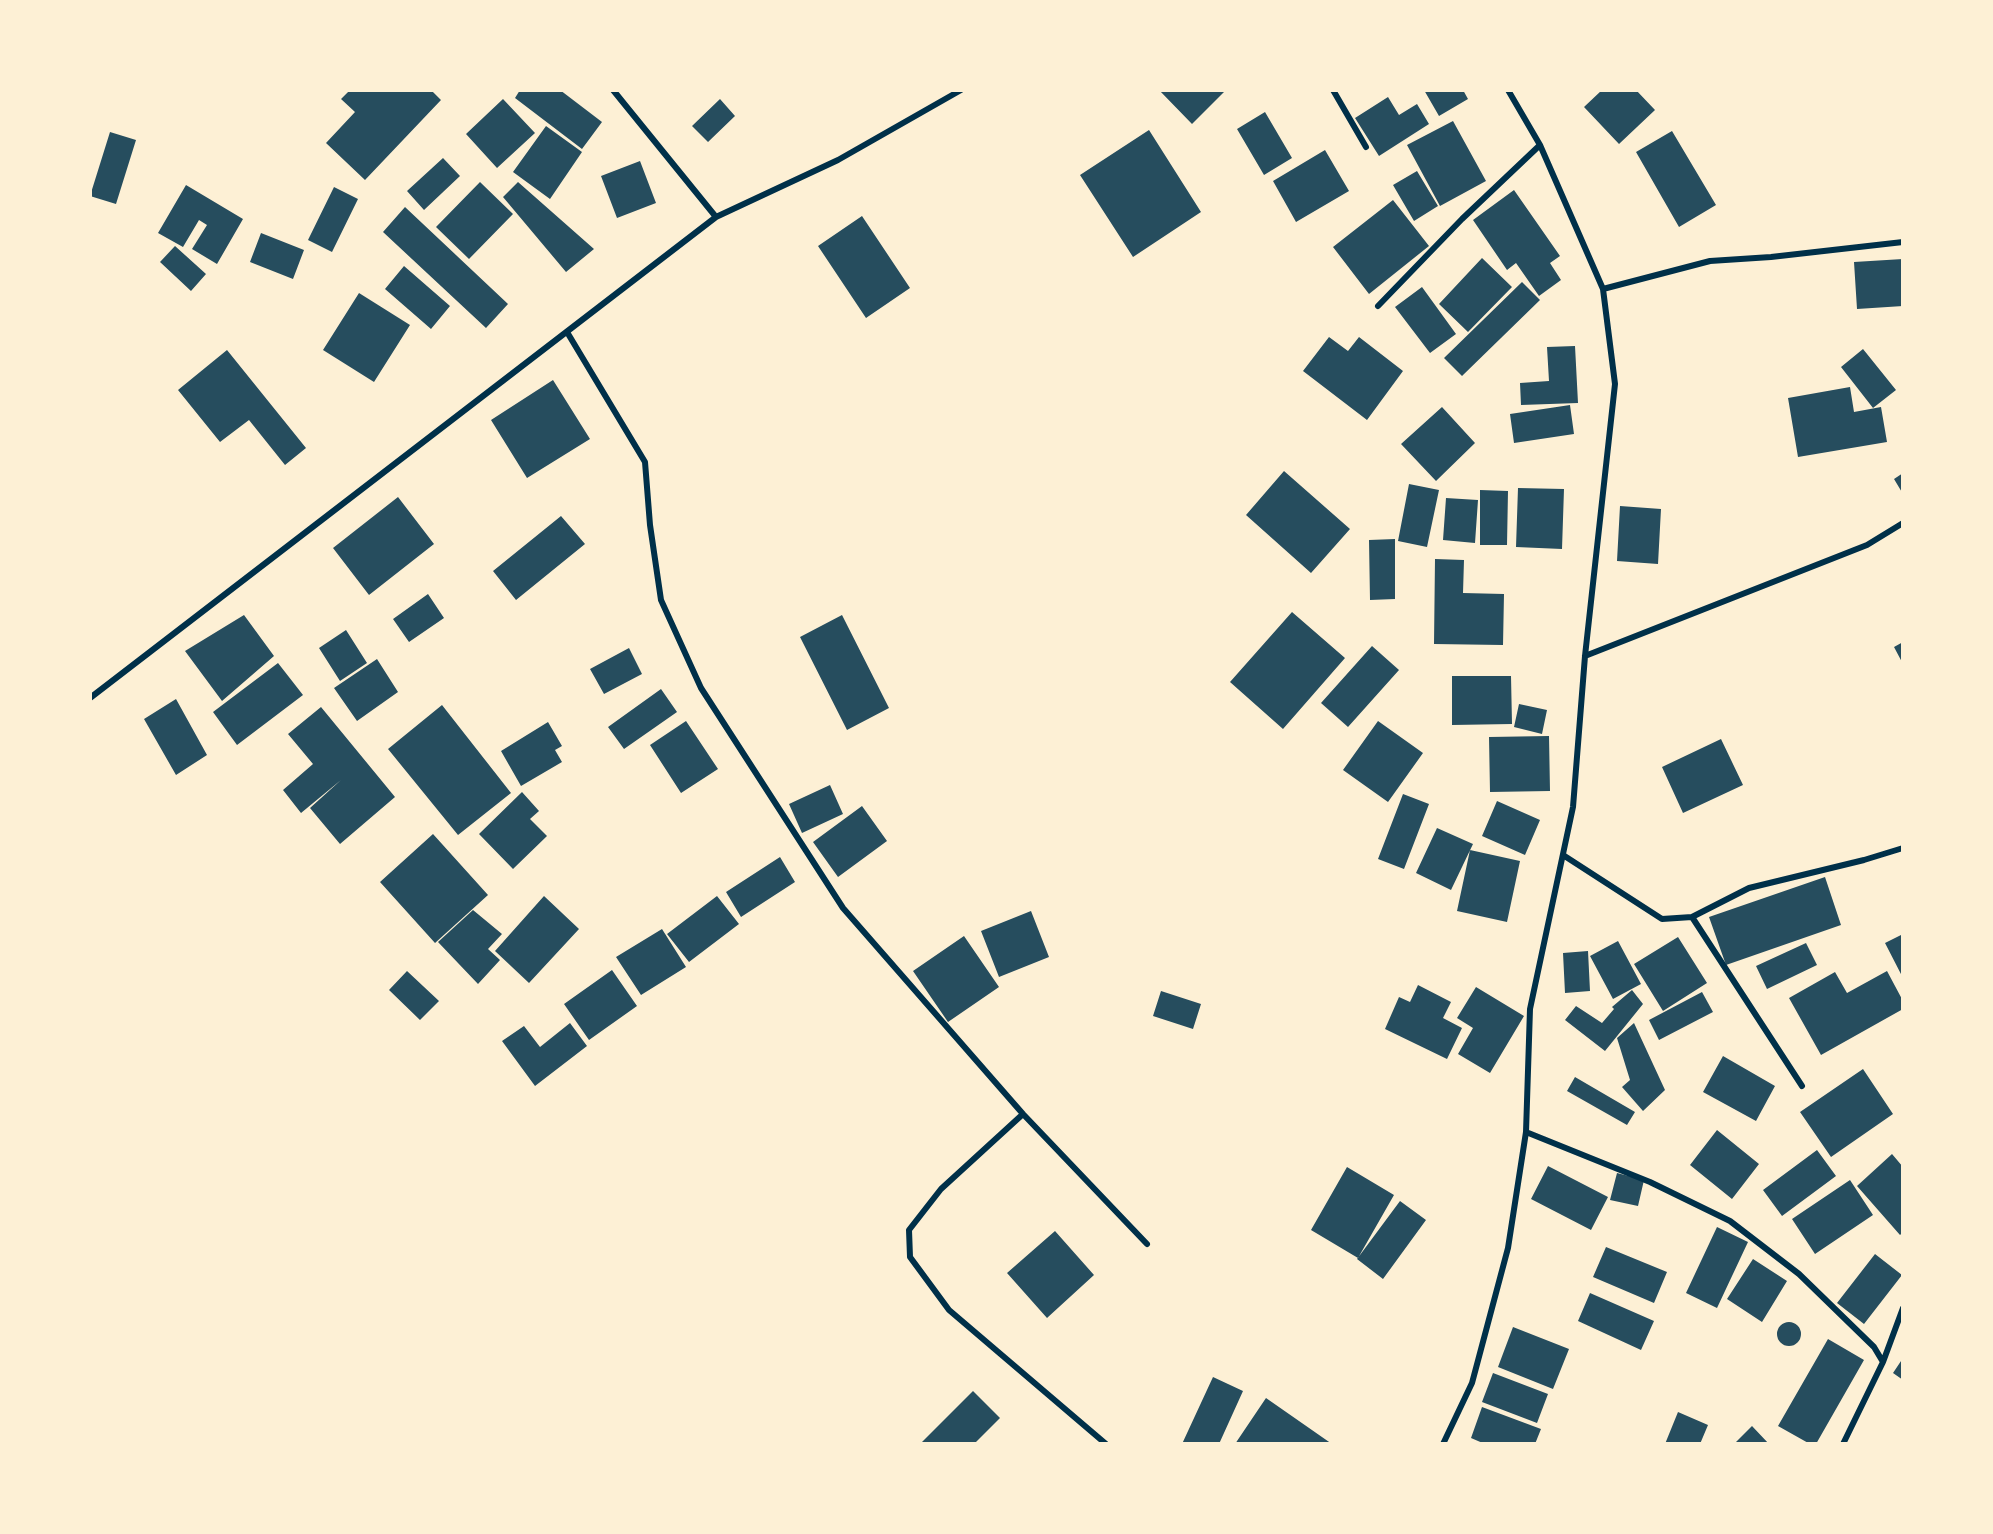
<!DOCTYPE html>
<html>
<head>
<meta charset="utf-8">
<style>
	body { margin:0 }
	#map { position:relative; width:1993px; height:1534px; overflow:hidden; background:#fdf0d5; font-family:Commissioner,sans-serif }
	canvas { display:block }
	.frame { position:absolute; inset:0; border:92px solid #fdf0d5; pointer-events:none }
</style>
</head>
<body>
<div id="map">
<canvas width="1993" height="1534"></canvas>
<div class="frame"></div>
</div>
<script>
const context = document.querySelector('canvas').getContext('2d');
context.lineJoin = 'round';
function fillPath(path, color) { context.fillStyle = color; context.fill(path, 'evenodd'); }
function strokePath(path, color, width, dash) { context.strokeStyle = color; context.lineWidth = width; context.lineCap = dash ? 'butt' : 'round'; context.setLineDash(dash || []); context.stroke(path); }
const building = new Path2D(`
	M 350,90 L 431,90 L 441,100 L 365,180 L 326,143 L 355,112 L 341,99 Z
	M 520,90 L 560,90 L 602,122 L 582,149 L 515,98 Z
	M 1159,90 L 1226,90 L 1192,124 Z
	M 1424,90 L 1463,90 L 1468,99 L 1439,116 Z
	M 1602,90 L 1636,90 L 1655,110 L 1619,144 L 1584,107 Z
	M 1388,97 L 1399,115 L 1417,104 L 1429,124 L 1379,156 L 1355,118 Z
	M 503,99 L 535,133 L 497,168 L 466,134 Z
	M 720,99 L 735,116 L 708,142 L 692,126 Z
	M 1265,112 L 1292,158 L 1264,175 L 1237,129 Z
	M 1453,121 L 1486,181 L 1440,206 L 1407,145 Z
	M 546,126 L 582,152 L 550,199 L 513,172 Z
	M 1149,130 L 1201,212 L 1133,257 L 1080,175 Z
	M 1672,131 L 1716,205 L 1679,227 L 1636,152 Z
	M 110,132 L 136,140 L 116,204 L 90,196 Z
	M 1325,150 L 1349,191 L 1296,222 L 1273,181 Z
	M 443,158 L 460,176 L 424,210 L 407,191 Z
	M 640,161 L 656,203 L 617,218 L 601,176 Z
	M 1417,171 L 1438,206 L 1414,221 L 1393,185 Z
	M 480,182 L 513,214 L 469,259 L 436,227 Z
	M 518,182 L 594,249 L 566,272 L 503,197 Z
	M 186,185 L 243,219 L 217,264 L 192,249 L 207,225 L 199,220 L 183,247 L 158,233 Z
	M 334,187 L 358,199 L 332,252 L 308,240 Z
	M 1514,190 L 1560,256 L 1550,263 L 1561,280 L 1539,296 L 1516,263 L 1507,270 L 1473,220 Z
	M 1393,200 L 1429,246 L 1369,294 L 1333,247 Z
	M 405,207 L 508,304 L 486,328 L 383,232 Z
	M 862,216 L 910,288 L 866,318 L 818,246 Z
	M 261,233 L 304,250 L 293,279 L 250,262 Z
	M 175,246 L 206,274 L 191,291 L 160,262 Z
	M 1482,258 L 1512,287 L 1468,332 L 1439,304 Z
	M 1903,259 L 1903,306 L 1857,309 L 1854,262 Z
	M 404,266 L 450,306 L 431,329 L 385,289 Z
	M 1522,282 L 1540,300 L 1462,376 L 1444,358 Z
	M 1422,287 L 1456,334 L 1430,353 L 1395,307 Z
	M 359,293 L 410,325 L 374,382 L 323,350 Z
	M 1329,337 L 1348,351 L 1359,337 L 1403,371 L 1367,420 L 1303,371 Z
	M 1575,346 L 1578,403 L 1521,405 L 1520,383 L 1549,381 L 1547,347 Z
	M 1863,349 L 1896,390 L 1873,408 L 1841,367 Z
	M 227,350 L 306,448 L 285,465 L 249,420 L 220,442 L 178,390 Z
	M 553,380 L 590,439 L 527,478 L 491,420 Z
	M 1850,387 L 1854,412 L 1881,407 L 1887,442 L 1798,457 L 1788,398 Z
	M 1570,405 L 1574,434 L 1514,443 L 1510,414 Z
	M 1442,407 L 1475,443 L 1436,481 L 1401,444 Z
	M 1284,471 L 1350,529 L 1311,573 L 1246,515 Z
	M 1903,473 L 1903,494 L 1894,479 Z
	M 1409,484 L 1439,490 L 1427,547 L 1398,541 Z
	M 1518,488 L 1564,489 L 1562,549 L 1516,547 Z
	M 1480,490 L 1508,491 L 1507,545 L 1480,545 Z
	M 398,497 L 434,544 L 369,595 L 333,548 Z
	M 1446,498 L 1478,500 L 1475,543 L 1443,540 Z
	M 1620,506 L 1661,509 L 1658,564 L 1617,561 Z
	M 561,516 L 585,544 L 516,600 L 493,571 Z
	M 1395,539 L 1395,599 L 1370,600 L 1369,540 Z
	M 1435,559 L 1464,560 L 1463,593 L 1504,594 L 1503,645 L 1434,644 Z
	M 428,594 L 444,618 L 409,642 L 393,619 Z
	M 1292,612 L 1345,658 L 1283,729 L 1230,682 Z
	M 244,615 L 274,656 L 222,701 L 185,651 Z
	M 842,615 L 889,708 L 847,730 L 800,637 Z
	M 346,630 L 367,663 L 340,681 L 319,648 Z
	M 1903,642 L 1903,664 L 1894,647 Z
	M 1372,646 L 1399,670 L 1348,727 L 1321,703 Z
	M 629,648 L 642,674 L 604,694 L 590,669 Z
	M 377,659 L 398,692 L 357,721 L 334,688 Z
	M 278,663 L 303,695 L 237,745 L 213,712 Z
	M 1452,676 L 1511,676 L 1512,724 L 1452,725 Z
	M 661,689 L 677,712 L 624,749 L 608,727 Z
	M 176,699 L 207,755 L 176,775 L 144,719 Z
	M 1519,704 L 1547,710 L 1542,734 L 1514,727 Z
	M 442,705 L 511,793 L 458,835 L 388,749 Z
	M 321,707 L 395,797 L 340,844 L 310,808 L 341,780 L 301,813 L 283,790 L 313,764 L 288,734 Z
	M 686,721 L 718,769 L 681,793 L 650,745 Z
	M 1378,721 L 1423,753 L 1388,802 L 1343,770 Z
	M 548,722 L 562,746 L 555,750 L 562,762 L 521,786 L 501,751 Z
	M 1549,736 L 1550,791 L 1490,792 L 1489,737 Z
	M 1721,739 L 1743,785 L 1683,813 L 1662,767 Z
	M 830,785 L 843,814 L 802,833 L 789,804 Z
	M 522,792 L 539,811 L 530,819 L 547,836 L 513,869 L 479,834 Z
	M 1403,794 L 1429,804 L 1404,869 L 1378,859 Z
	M 1497,801 L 1540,820 L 1525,855 L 1482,836 Z
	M 862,806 L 887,841 L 838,877 L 813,842 Z
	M 1437,828 L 1473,844 L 1451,890 L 1416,873 Z
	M 433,834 L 488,895 L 435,943 L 380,882 Z
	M 1470,850 L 1520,861 L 1507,922 L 1457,911 Z
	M 780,857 L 795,882 L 741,917 L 726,892 Z
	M 1825,877 L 1841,925 L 1726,965 L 1709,917 Z
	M 544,896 L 579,929 L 529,983 L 495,951 Z
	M 717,896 L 739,924 L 689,962 L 667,934 Z
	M 473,910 L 502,934 L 488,949 L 500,960 L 478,984 L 438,942 Z
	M 1031,911 L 1049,957 L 999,977 L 981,931 Z
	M 662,929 L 686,967 L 641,995 L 616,957 Z
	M 1903,934 L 1903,978 L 1885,943 Z
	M 964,936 L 999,987 L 948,1022 L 913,971 Z
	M 1678,937 L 1707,983 L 1663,1011 L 1634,964 Z
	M 1618,941 L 1641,984 L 1613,999 L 1590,956 Z
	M 1806,943 L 1817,965 L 1767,989 L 1756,966 Z
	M 1588,951 L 1590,991 L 1565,993 L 1563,953 Z
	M 612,970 L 637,1006 L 589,1040 L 564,1004 Z
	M 407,971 L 439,1001 L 420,1020 L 389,990 Z
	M 1887,971 L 1903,1001 L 1903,1009 L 1821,1055 L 1789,998 L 1835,972 L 1847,993 Z
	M 1418,985 L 1451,1002 L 1443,1018 L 1462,1028 L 1447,1059 L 1385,1029 L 1399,997 L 1410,1002 Z
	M 1476,987 L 1524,1016 L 1490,1073 L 1458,1054 L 1473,1028 L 1457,1018 Z
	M 1632,990 L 1643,1004 L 1605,1051 L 1565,1020 L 1576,1006 L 1602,1023 L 1614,1009 L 1612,1007 Z
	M 1161,991 L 1201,1004 L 1193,1029 L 1153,1016 Z
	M 1702,992 L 1713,1012 L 1659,1040 L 1649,1020 Z
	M 570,1023 L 587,1046 L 535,1086 L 502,1041 L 524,1026 L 540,1047 Z
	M 1634,1023 L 1665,1090 L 1643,1111 L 1622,1087 L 1630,1080 L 1617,1038 Z
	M 1723,1056 L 1775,1086 L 1756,1121 L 1703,1092 Z
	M 1863,1069 L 1893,1114 L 1831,1157 L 1800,1112 Z
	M 1575,1077 L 1635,1112 L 1627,1125 L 1567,1091 Z
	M 1717,1130 L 1759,1164 L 1732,1199 L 1690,1165 Z
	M 1817,1150 L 1836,1176 L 1782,1216 L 1763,1190 Z
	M 1892,1154 L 1903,1167 L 1903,1232 L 1900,1235 L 1857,1186 Z
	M 1548,1166 L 1608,1197 L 1591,1230 L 1531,1199 Z
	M 1347,1167 L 1394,1195 L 1358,1258 L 1311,1230 Z
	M 1617,1173 L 1644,1180 L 1638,1206 L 1610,1200 Z
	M 1850,1180 L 1873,1215 L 1815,1254 L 1792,1219 Z
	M 1400,1201 L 1426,1220 L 1383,1279 L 1357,1259 Z
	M 1717,1227 L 1748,1242 L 1717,1308 L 1686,1293 Z
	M 1055,1231 L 1094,1275 L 1047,1318 L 1007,1273 Z
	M 1606,1247 L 1667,1272 L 1654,1303 L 1593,1277 Z
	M 1875,1254 L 1902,1275 L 1864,1324 L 1837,1303 Z
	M 1753,1259 L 1787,1281 L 1762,1322 L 1727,1299 Z
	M 1590,1293 L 1654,1321 L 1641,1350 L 1578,1321 Z
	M1777 1334a12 12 0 1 1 24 0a12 12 0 1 1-24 0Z
	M 1513,1327 L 1569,1349 L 1553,1389 L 1498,1367 Z
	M 1828,1339 L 1864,1360 L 1816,1444 L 1810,1444 L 1778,1426 Z
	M 1903,1358 L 1903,1380 L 1893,1373 Z
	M 1493,1373 L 1548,1394 L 1537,1423 L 1482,1402 Z
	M 1213,1377 L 1243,1391 L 1219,1444 L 1182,1444 Z
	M 973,1391 L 1000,1418 L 974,1444 L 920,1444 Z
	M 1266,1398 L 1332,1444 L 1235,1444 Z
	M 1482,1407 L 1541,1429 L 1535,1444 L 1485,1444 L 1471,1438 Z
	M 1678,1412 L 1708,1425 L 1700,1444 L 1665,1444 Z
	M 1752,1426 L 1769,1444 L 1734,1444 Z`);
const minor = new Path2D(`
	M 613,90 L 716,217
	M 1333,90 L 1366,147
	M 1603,289 L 1710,261 L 1771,257 L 1903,242
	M 1378,306 L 1462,219 L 1540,145
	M 567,332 L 645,462 L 650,525 L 661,600 L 701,688 L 843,908 L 1023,1114 L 1147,1244
	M 1585,656 L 1867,545 L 1903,523
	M 90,698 L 716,217 L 838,160 L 961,90
	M 1563,855 L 1662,919 L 1692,917 L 1749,888 L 1864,860 L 1903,848
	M 1692,917 L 1802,1086
	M 1023,1114 L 941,1189 L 909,1230 L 910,1257 L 949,1310 L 1106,1444
	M 1526,1132 L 1650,1182 L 1730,1221 L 1799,1274 L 1874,1347 L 1883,1362 L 1903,1308
	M 1443,1444 L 1472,1383 L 1508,1248 L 1526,1132 L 1530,1009 L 1573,807 L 1585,656 L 1615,384 L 1603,289 L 1540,145 L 1508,90
	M 1843,1444 L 1883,1362`);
fillPath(building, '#264d5e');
strokePath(minor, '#003049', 6);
</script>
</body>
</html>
